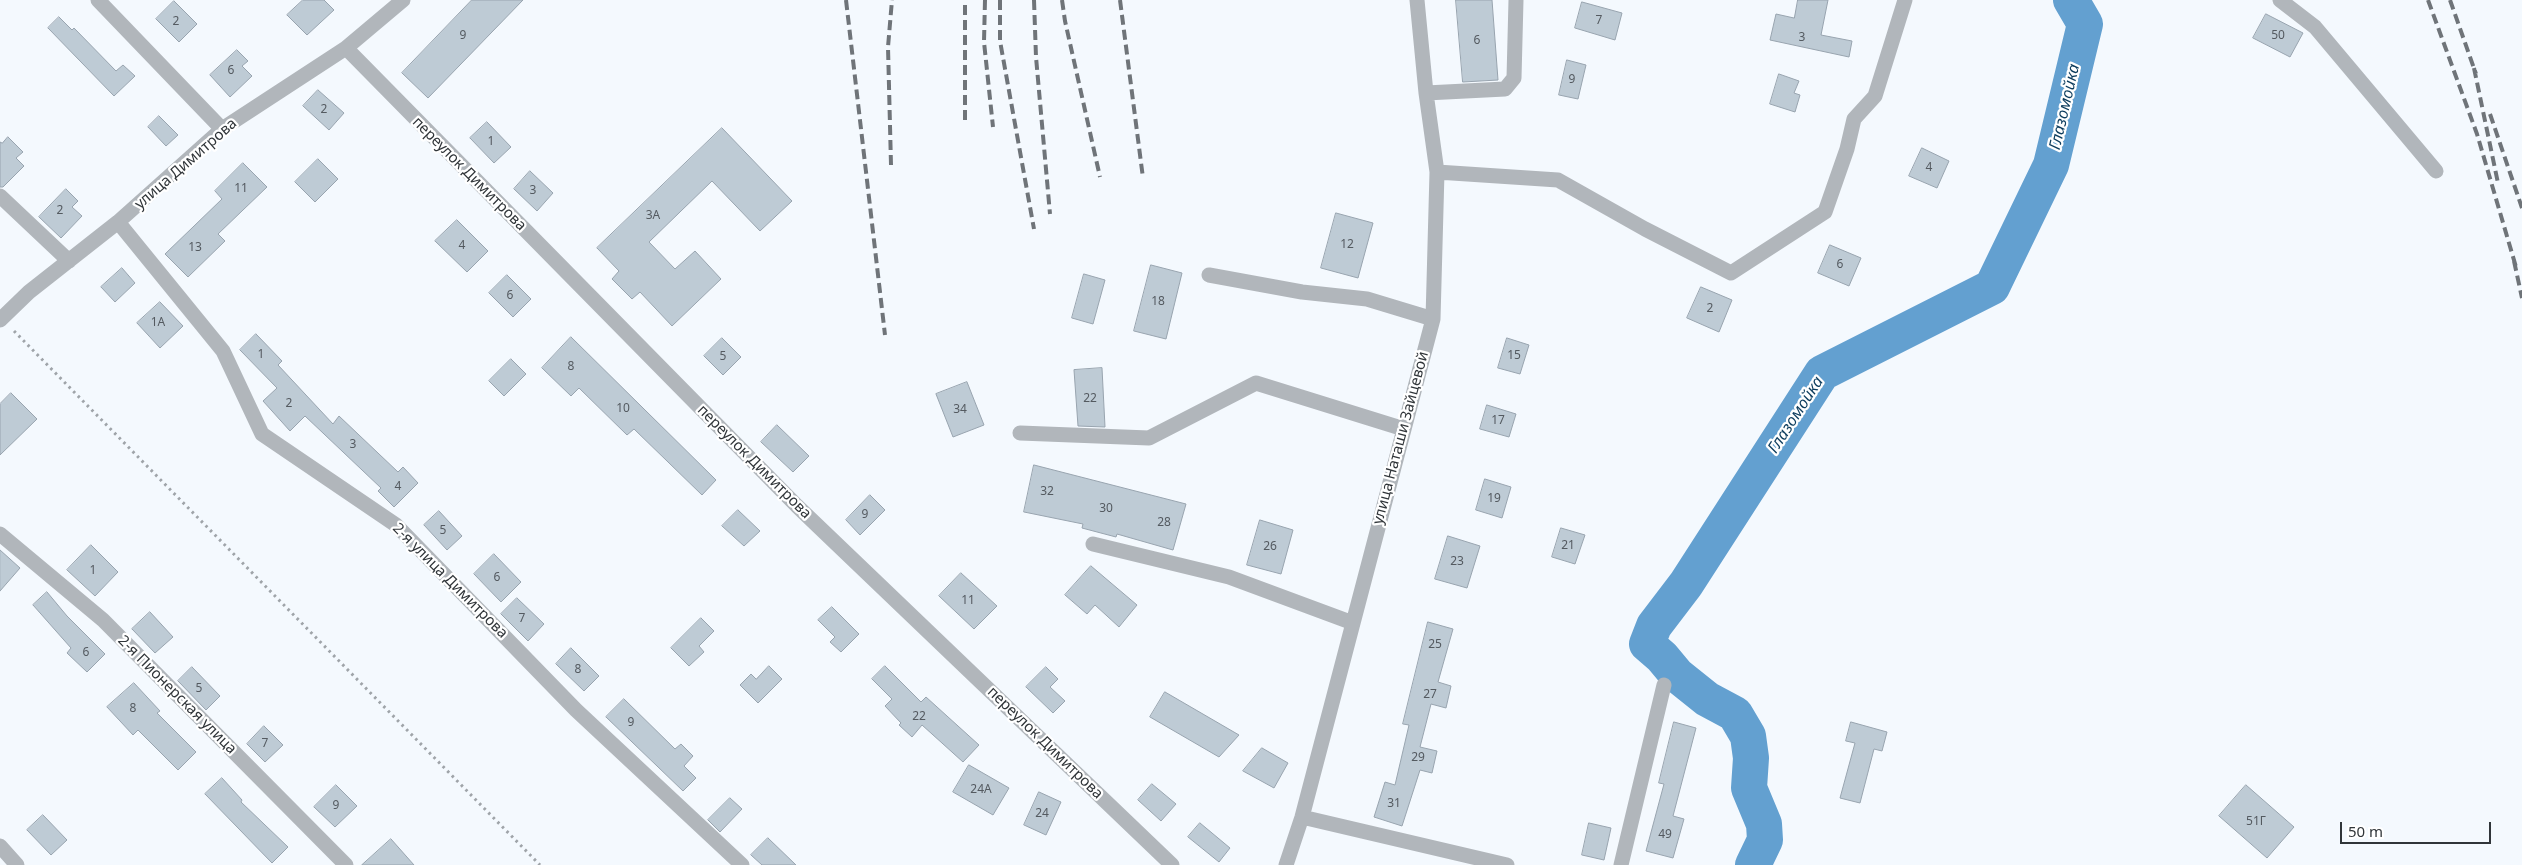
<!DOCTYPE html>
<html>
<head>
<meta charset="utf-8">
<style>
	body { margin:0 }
	#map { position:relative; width:2522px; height:865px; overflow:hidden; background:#f4f9fe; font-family:"Noto Sans",sans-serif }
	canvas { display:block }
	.scale { position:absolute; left:2340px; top:822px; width:151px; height:22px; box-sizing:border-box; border:2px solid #303539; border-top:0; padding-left:6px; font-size:15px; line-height:18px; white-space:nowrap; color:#303539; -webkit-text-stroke:4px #fff; paint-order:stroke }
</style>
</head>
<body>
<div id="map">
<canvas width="2522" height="865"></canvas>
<div class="scale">50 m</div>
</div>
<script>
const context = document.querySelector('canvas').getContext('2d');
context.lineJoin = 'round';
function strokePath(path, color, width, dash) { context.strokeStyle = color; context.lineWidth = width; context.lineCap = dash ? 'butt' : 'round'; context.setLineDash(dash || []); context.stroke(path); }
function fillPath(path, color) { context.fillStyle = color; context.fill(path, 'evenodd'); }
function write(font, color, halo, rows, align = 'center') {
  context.font = font + ' "Noto Sans",sans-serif'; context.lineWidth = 4.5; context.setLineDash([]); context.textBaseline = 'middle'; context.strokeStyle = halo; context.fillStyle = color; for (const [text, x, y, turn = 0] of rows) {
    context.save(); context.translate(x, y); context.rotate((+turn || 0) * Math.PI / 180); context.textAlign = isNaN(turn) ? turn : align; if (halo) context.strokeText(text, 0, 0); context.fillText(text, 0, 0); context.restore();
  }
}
const river = new Path2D(`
	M 1753,865 L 1765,840 L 1764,824 L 1749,788 L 1751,758 L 1748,736 L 1735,714 L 1707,699 L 1677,675 L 1662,657 L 1647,644 L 1654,626 L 1686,584 L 1822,373 L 1992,287 L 2051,165 L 2085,24 L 2071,0`);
const building = new Path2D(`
	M 303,0 L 324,0 L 334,10 L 307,35 L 287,15 Z
	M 472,0 L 523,0 L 428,98 L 402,73 Z
	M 1456,0 L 1492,0 L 1498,80 L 1463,82 Z
	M 1798,0 L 1828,0 L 1821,35 L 1852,41 L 1849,57 L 1770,40 L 1776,14 L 1794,18 Z
	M 174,1 L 197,24 L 179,42 L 156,19 Z
	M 1582,2 L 1622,13 L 1615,40 L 1575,28 Z
	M 2266,14 L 2303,33 L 2290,57 L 2253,38 Z
	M 59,17 L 72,30 L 74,28 L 116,71 L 123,65 L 135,76 L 114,96 L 48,28 Z
	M 237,50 L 248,61 L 242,66 L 252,76 L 230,97 L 210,75 Z
	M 1567,60 L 1586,65 L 1578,99 L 1559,95 Z
	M 1779,74 L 1799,81 L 1794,93 L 1800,95 L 1795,112 L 1770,104 Z
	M 318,90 L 344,113 L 329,130 L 303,106 Z
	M 159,116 L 178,135 L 166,146 L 148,127 Z
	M 487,122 L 511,147 L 494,163 L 470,138 Z
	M 722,128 L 792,201 L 760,231 L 712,181 L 649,242 L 675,269 L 695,251 L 721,279 L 672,326 L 640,292 L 632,299 L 612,279 L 619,271 L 597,248 Z
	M 8,137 L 23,152 L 16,158 L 24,166 L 3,187 L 0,187 L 0,142 L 2,143 Z
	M 1922,148 L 1949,161 L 1937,188 L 1909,176 Z
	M 318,159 L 338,179 L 315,202 L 295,182 Z
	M 243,163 L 267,187 L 218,234 L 225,241 L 188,277 L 165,254 L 222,199 L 215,191 Z
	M 530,171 L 553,193 L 537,211 L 514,189 Z
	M 66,189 L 78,201 L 72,207 L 82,216 L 61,238 L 39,217 Z
	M 1336,213 L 1373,223 L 1358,278 L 1321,268 Z
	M 457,220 L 488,251 L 467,272 L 435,241 Z
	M 1830,245 L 1861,258 L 1849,286 L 1818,273 Z
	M 1151,265 L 1182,273 L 1166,339 L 1134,331 Z
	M 122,268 L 135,283 L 115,302 L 101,287 Z
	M 1084,274 L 1105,280 L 1093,324 L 1072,318 Z
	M 507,275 L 531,299 L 513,317 L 489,293 Z
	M 1701,287 L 1732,300 L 1719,332 L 1687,318 Z
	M 160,302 L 183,326 L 160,348 L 137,323 Z
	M 256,334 L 282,361 L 278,365 L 333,424 L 339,416 L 398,472 L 403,467 L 418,483 L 394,507 L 378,491 L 381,488 L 305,416 L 290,431 L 263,401 L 277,388 L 240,350 Z
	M 571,337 L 716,480 L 702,495 L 634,429 L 627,435 L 579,388 L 571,396 L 542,368 Z
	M 722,338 L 741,357 L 723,375 L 704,356 Z
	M 1507,338 L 1529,345 L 1520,374 L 1498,368 Z
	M 511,359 L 526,374 L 504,396 L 489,381 Z
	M 1102,368 L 1105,427 L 1078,426 L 1074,370 Z
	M 967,382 L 984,425 L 953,437 L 936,394 Z
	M 11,393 L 37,419 L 0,455 L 0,404 Z
	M 1487,405 L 1516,414 L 1509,437 L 1480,429 Z
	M 777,425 L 809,456 L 793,472 L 761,442 Z
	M 1034,465 L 1186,504 L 1173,550 L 1117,534 L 1116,537 L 1082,528 L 1083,524 L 1024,512 Z
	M 1485,479 L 1511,487 L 1502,518 L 1476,510 Z
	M 870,495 L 885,510 L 860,535 L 846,520 Z
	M 738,510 L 760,531 L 744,546 L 722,526 Z
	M 439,511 L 462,536 L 447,550 L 424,525 Z
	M 1260,520 L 1293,530 L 1281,574 L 1247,565 Z
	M 1561,528 L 1585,535 L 1575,564 L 1552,557 Z
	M 1448,536 L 1480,546 L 1467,588 L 1435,579 Z
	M 91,545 L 118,572 L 95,596 L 67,570 Z
	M 0,550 L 20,568 L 0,591 Z
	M 494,554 L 521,582 L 501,602 L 474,574 Z
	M 1091,566 L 1137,605 L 1119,627 L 1095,605 L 1087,614 L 1065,595 Z
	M 961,573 L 997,606 L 974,629 L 939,596 Z
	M 47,592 L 67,616 L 105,654 L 87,672 L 67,653 L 71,648 L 33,605 Z
	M 517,598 L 544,624 L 528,641 L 501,614 Z
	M 832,607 L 859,634 L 841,652 L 830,642 L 835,637 L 818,620 Z
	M 150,612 L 173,637 L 155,653 L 132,629 Z
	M 701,618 L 714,631 L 699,646 L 704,652 L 689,666 L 671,648 Z
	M 1428,622 L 1453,629 L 1438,682 L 1451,686 L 1446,708 L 1431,704 L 1420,747 L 1437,751 L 1432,773 L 1420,770 L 1402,826 L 1374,817 L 1385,782 L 1395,785 L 1409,725 L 1403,724 Z
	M 571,648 L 599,676 L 584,691 L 556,664 Z
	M 769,666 L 782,679 L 758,703 L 740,685 L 751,674 L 756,679 Z
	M 885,666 L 921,702 L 926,697 L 979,745 L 963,762 L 922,725 L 912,737 L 899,725 L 901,723 L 885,706 L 892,699 L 872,679 Z
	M 192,667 L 220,696 L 206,710 L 178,681 Z
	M 1046,667 L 1058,679 L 1050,687 L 1065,701 L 1053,713 L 1026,687 Z
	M 134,683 L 160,711 L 157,713 L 196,752 L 178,770 L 138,730 L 133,735 L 107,707 Z
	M 1165,692 L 1239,735 L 1219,757 L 1150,717 Z
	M 624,699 L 675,749 L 681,744 L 693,756 L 684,766 L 696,778 L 683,791 L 606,717 Z
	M 1674,722 L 1696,728 L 1673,816 L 1684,819 L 1673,858 L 1646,851 L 1664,784 L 1659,783 Z
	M 1851,722 L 1887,732 L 1882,751 L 1874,749 L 1860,803 L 1840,798 L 1855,743 L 1846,741 Z
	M 264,726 L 283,745 L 265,762 L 247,744 Z
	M 1262,748 L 1288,763 L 1274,788 L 1243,771 Z
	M 969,765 L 1009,788 L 993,815 L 953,792 Z
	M 222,778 L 242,800 L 241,802 L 288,847 L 272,863 L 205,794 Z
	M 1152,784 L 1176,804 L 1161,821 L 1138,800 Z
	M 336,785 L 357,806 L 335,827 L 314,807 Z
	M 2246,785 L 2294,827 L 2267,858 L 2219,816 Z
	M 1039,792 L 1061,802 L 1046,835 L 1024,825 Z
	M 730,798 L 742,809 L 720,832 L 708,820 Z
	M 43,815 L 67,840 L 51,855 L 27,830 Z
	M 1200,823 L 1230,848 L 1219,862 L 1188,837 Z
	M 1589,823 L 1611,828 L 1604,860 L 1582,855 Z
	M 768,838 L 796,865 L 762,865 L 751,855 Z
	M 391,839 L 414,865 L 362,865 Z`);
const path = new Path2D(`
	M 14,331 L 540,865`);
const minor = new Path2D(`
	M 98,0 L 222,129
	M 2280,0 L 2315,27 L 2436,171
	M 346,48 L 797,506 L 1172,865
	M 1426,93 L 1505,89 L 1514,78 L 1516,0
	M 1437,172 L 1558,180 L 1645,229 L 1731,273 L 1825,212 L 1847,149 L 1854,119 L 1875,96 L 1905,0
	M 0,196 L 69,261
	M 118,222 L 223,351 L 262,434 L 396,525 L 576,710 L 742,865
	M 1209,275 L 1302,292 L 1367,299 L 1433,319
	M 0,320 L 29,292 L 118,222 L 222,129 L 346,48 L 403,0
	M 1020,433 L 1149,438 L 1256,383 L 1404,429
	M 0,534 L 103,620 L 346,865
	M 1093,544 L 1229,577 L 1353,623
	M 1302,817 L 1507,865
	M 0,846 L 17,865
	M 1286,865 L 1302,817 L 1433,319 L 1437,172 L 1426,93 L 1417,0
	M 1621,865 L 1664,685`);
const rail = new Path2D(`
	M 846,0 L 885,335
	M 985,0 L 984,42 L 993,127
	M 1000,0 L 1000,41 L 1034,229
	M 1034,0 L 1036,57 L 1050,214
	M 1062,0 L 1065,21 L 1100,177
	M 1120,0 L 1143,178
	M 2428,0 L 2477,134 L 2516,267
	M 2450,0 L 2476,74
	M 2474,68 L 2498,183
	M 2490,114 L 2522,208
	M 965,120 L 965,0
	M 891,165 L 888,47 L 892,0
	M 2514,261 L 2522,298`);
const numberNames = [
	["7",1599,21],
	["2",176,22],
	["9",463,36],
	["50",2278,36],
	["3",1802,38],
	["6",1477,41],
	["6",231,71],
	["9",1572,80],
	["2",324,110],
	["1",491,142],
	["4",1929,168],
	["11",241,189],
	["3",533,191],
	["2",60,211],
	["3А",653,216],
	["12",1347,245],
	["4",462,246],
	["13",195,248],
	["6",1840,265],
	["6",510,296],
	["18",1158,302],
	["2",1710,309],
	["1А",158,323],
	["1",261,355],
	["15",1514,356],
	["5",723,357],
	["8",571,367],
	["22",1090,399],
	["2",289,404],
	["10",623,409],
	["34",960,410],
	["17",1498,421],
	["3",353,445],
	["4",398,487],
	["32",1047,492],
	["19",1494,499],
	["30",1106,509],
	["9",865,515],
	["28",1164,523],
	["5",443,531],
	["21",1568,546],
	["26",1270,547],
	["23",1457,562],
	["1",93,571],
	["6",497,578],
	["11",968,601],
	["7",522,619],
	["25",1435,645],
	["6",86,653],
	["8",578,670],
	["5",199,689],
	["27",1430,695],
	["8",133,709],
	["22",919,717],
	["9",631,723],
	["7",265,744],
	["29",1418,758],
	["24А",981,790],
	["31",1394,804],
	["9",336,806],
	["24",1042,814],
	["51Г",2256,822],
	["49",1665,835]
];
const streetNames = [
	["улица Димитрова",186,164,-41],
	["переулок Димитрова",469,174,45],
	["улица Наташи Зайцевой",1401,438,-75],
	["переулок Димитрова",754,462,45],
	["2-я улица Димитрова",450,581,45],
	["2-я Пионерская улица",177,695,45],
	["переулок Димитрова",1045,743,44]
];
const waterNames = [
	["Глазомойка",2065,107,-77],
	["Глазомойка",1796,415,-57]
];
strokePath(river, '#63a0d0', 36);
fillPath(building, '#becbd5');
strokePath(building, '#98a4af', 1);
strokePath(path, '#9fa4a9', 3, [2.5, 4]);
strokePath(minor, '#b1b6bb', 15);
strokePath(rail, '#6f7479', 4, [10, 5]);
write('12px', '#545a60', null, numberNames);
write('15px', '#303539', '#fff', streetNames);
write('italic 16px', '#0c3c5d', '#fff', waterNames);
</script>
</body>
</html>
